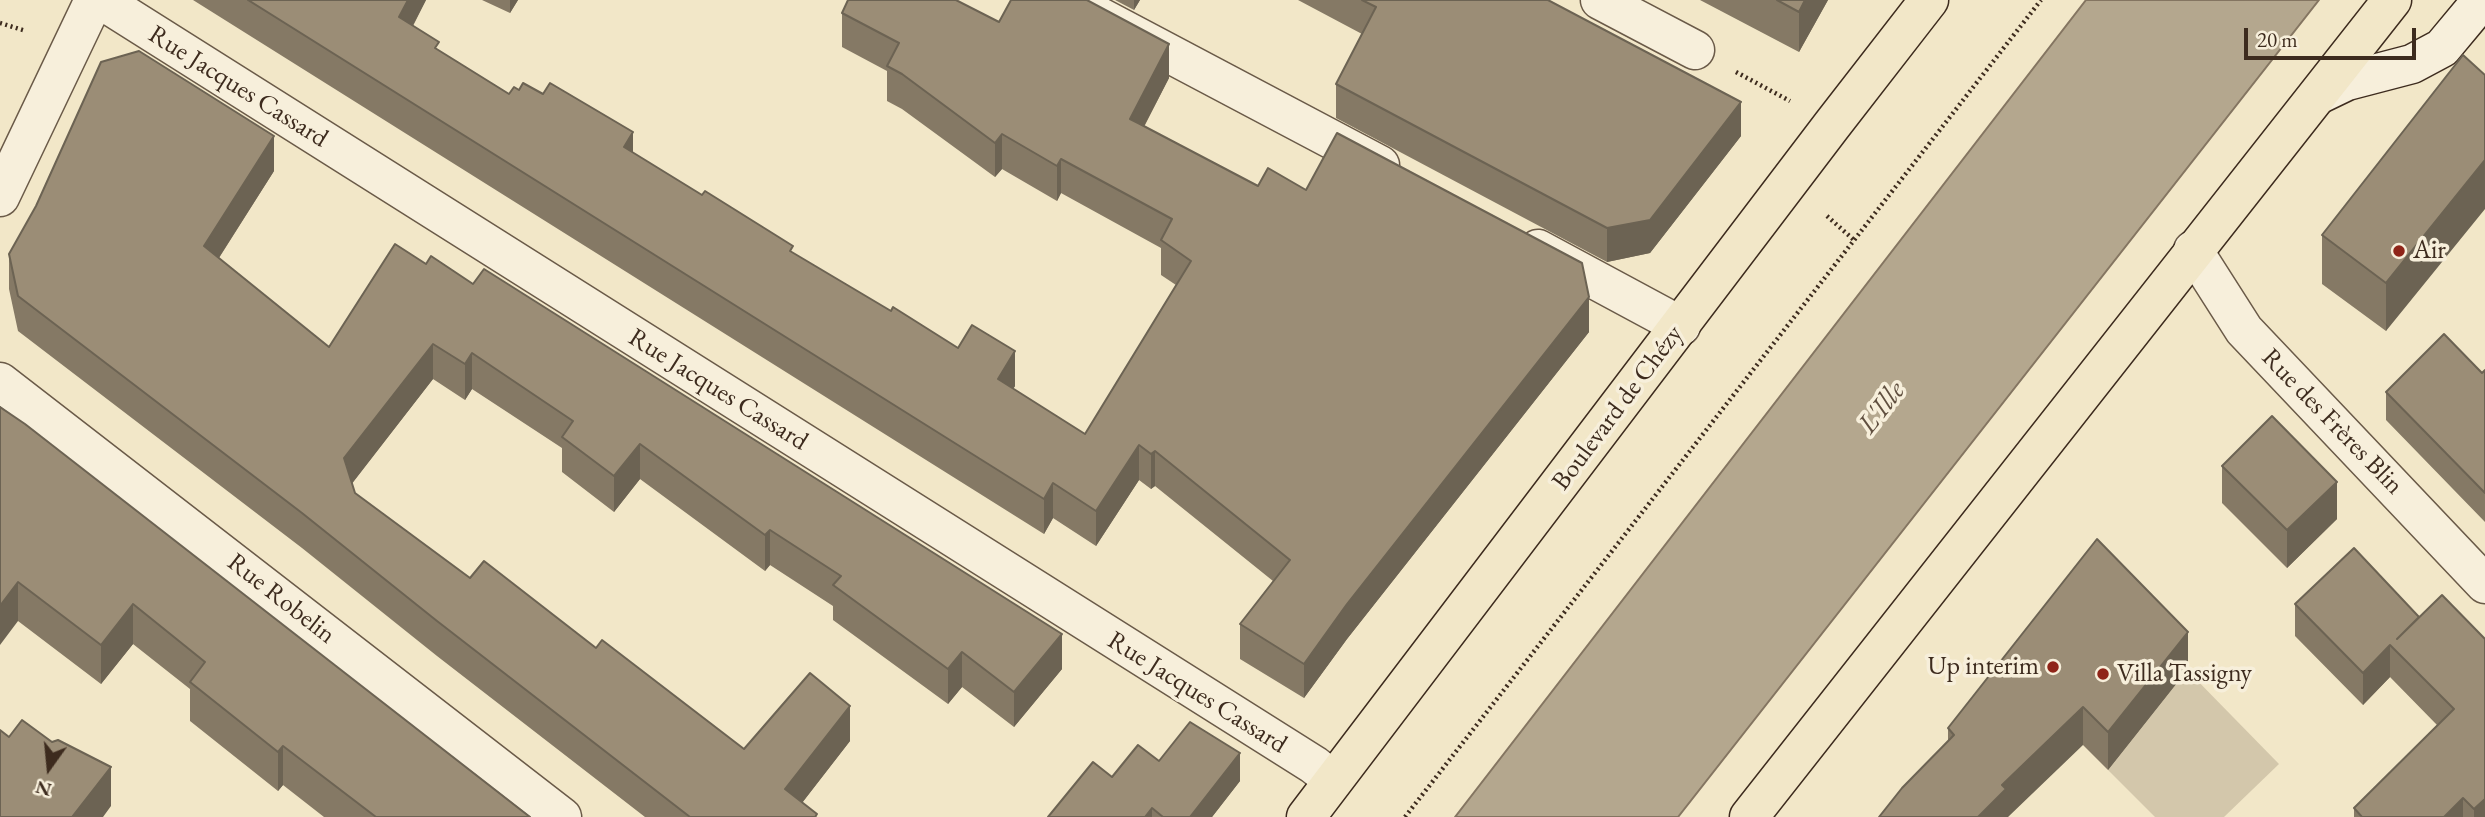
<!DOCTYPE html>
<html>
<head>
<meta charset="utf-8">
<style>
	body { margin:0 }
	#map { position:relative; width:2485px; height:817px; overflow:hidden; background:#f2e7c8; font-family:"EB Garamond",serif }
	canvas { display:block }
	.north { position:absolute; left:14px; top:733px; width:70px; height:70px; -webkit-text-stroke:5px #f7efdb; paint-order:stroke; rotate:195deg; font-size:19px; font-weight:700; line-height:28px; text-align:center; color:#3d2b1e }
	.north::after { content:''; display:block; margin:auto; width:24px; height:32px; background:#3d2b1e; clip-path:polygon(50% 0,100% 100%,50% 72%,0 100%) }
	.scale { position:absolute; left:2244px; top:28px; width:172px; height:32px; box-sizing:border-box; border:4px solid #3d2b1e; border-top:0; padding-left:9px; font-size:21px; line-height:24px; white-space:nowrap; color:#3d2b1e; -webkit-text-stroke:5px #f7efdb; paint-order:stroke }
</style>
</head>
<body>
<div id="map">
<canvas width="2485" height="817"></canvas>
<div class="north">N</div>
<div class="scale">20 m</div>
</div>
<script>
const context = document.querySelector('canvas').getContext('2d');
context.lineJoin = 'round';
function fillPath(path, color) { context.fillStyle = color; context.fill(path, 'evenodd'); }
function strokePath(path, color, width, dash) { context.strokeStyle = color; context.lineWidth = width; context.lineCap = dash ? 'butt' : 'round'; context.setLineDash(dash || []); context.stroke(path); }
function write(font, color, halo, rows, align = 'center') {
  context.font = font + ' "EB Garamond",serif'; context.lineWidth = 7; context.setLineDash([]); context.textBaseline = 'middle'; context.strokeStyle = halo; context.fillStyle = color; for (const [text, x, y, turn = 0] of rows) {
    context.save(); context.translate(x, y); context.rotate((+turn || 0) * Math.PI / 180); context.textAlign = isNaN(turn) ? turn : align; if (halo) context.strokeText(text, 0, 0); context.fillText(text, 0, 0); context.restore();
  }
}
const green = new Path2D(`
	M 2187,670 L 2279,764 L 2224,817 L 2155,817 L 2108,770 Z`);
const water = new Path2D(`
	M 2086,0 L 2319,0 L 1678,817 L 1455,817 Z`);
const path = new Path2D(`
	M 0,23 L 26,31
	M 1736,72 L 1790,101
	M 1827,216 L 1854,240
	M 1405,817 L 2041,0`);
const minor = new Path2D(`
	M 101,0 L 1314,765 L 1333,780
	M 1068,0 L 1380,165
	M 1600,0 L 1695,50
	M 0,197 L 94,0
	M 1538,249 L 1681,326
	M 2193,250 L 2244,330 L 2485,584
	M 0,382 L 562,817`);
const secondary = new Path2D(`
	M 2320,94 L 2347,81 L 2412,64 L 2442,48 L 2482,0`);
const primary = new Path2D(`
	M 1306,817 L 1832,125 L 1929,0
	M 1749,817 L 2392,0`);
const wall = new Path2D(`
	M 193,0 L 426,0 L 413,26 L 439,51 L 509,94 L 519,90 L 633,153 L 793,253 L 1015,386 L 1013,389 L 1085,434 L 1176,285 L 1161,275 L 1161,248 L 1061,193 L 1057,201 L 1002,169 L 995,177 L 902,109 L 887,101 L 887,71 L 842,47 L 842,13 L 999,22 L 1169,78 L 1144,127 L 1258,186 L 1306,190 L 1589,332 L 1347,639 L 1304,698 L 1240,659 L 1240,624 L 1273,581 L 1155,486 L 1151,489 L 1139,480 L 1096,546 L 1053,518 L 1044,534 Z
	M 482,0 L 518,0 L 510,13 Z
	M 1115,0 L 1140,0 L 1134,10 Z
	M 1298,0 L 1548,0 L 1741,136 L 1650,253 L 1607,262 L 1336,118 L 1336,84 L 1362,34 Z
	M 1700,0 L 1828,0 L 1799,52 Z
	M 2485,75 L 2386,331 L 2322,284 L 2322,235 Z
	M 274,171 L 219,258 L 329,347 L 395,244 L 1062,669 L 1014,727 L 962,687 L 948,704 L 833,620 L 833,606 L 770,565 L 765,571 L 640,479 L 614,512 L 562,472 L 562,448 L 472,389 L 465,400 L 433,379 L 352,483 L 355,493 L 470,578 L 596,648 L 744,749 L 850,741 L 802,803 L 817,817 L 645,817 L 437,656 L 302,548 L 18,331 L 9,289 L 9,254 L 36,206 Z
	M 2485,370 L 2485,522 L 2386,420 L 2386,392 L 2482,373 Z
	M 0,407 L 530,817 L 324,817 L 283,785 L 278,791 L 190,721 L 190,689 L 133,644 L 101,684 L 18,621 Z
	M 2222,466 L 2337,519 L 2287,568 L 2222,503 Z
	M 2442,595 L 2485,817 L 2354,817 L 2354,808 L 2437,725 L 2390,677 L 2363,705 L 2295,636 L 2295,604 L 2419,617 Z
	M 2188,669 L 2108,770 L 2083,745 L 1948,742 L 1948,728 Z
	M 1159,761 L 1240,781 L 1212,817 L 1048,817 L 1112,777 Z`);
const shadedWall = new Path2D(`
	M 408,0 L 426,0 L 399,52 L 399,17 Z
	M 510,0 L 518,0 L 510,13 Z
	M 1134,0 L 1140,0 L 1134,10 Z
	M 1805,0 L 1828,0 L 1799,52 L 1799,12 Z
	M 1169,44 L 1169,78 L 1130,153 L 1130,119 Z
	M 1741,102 L 1741,136 L 1650,253 L 1607,262 L 1607,228 Z
	M 633,132 L 633,167 L 624,147 Z
	M 1002,134 L 1002,169 L 995,177 L 995,143 Z
	M 274,136 L 274,171 L 204,281 L 204,246 Z
	M 1061,159 L 1061,193 L 1057,201 L 1057,166 Z
	M 2485,160 L 2485,209 L 2386,331 L 2386,283 Z
	M 1589,297 L 1589,332 L 1347,639 L 1304,698 L 1304,664 L 1347,604 Z
	M 433,344 L 433,379 L 344,494 L 344,458 Z
	M 1015,351 L 1015,386 L 998,414 L 998,379 Z
	M 472,353 L 472,389 L 465,400 L 465,364 Z
	M 640,444 L 640,479 L 614,512 L 614,476 Z
	M 1139,445 L 1139,480 L 1096,546 L 1096,511 Z
	M 1155,451 L 1155,486 L 1151,489 L 1151,454 Z
	M 2337,482 L 2337,519 L 2287,568 L 2287,530 Z
	M 1053,483 L 1053,518 L 1044,534 L 1044,499 Z
	M 770,530 L 770,565 L 765,571 L 765,535 Z
	M 18,582 L 18,621 L 0,645 L 0,606 Z
	M 133,604 L 133,644 L 101,684 L 101,645 Z
	M 2188,632 L 2188,669 L 2108,770 L 2108,732 Z
	M 1062,634 L 1062,669 L 1014,727 L 1014,692 Z
	M 2390,645 L 2390,677 L 2363,705 L 2363,673 Z
	M 962,652 L 962,687 L 948,704 L 948,669 Z
	M 850,706 L 850,741 L 791,817 L 785,789 Z
	M 2083,707 L 2083,745 L 2008,817 L 1978,817 L 2002,785 Z
	M 283,746 L 283,785 L 278,791 L 278,752 Z
	M 1240,753 L 1240,781 L 1212,817 L 1190,817 Z
	M 111,767 L 111,806 L 103,817 L 72,817 Z
	M 2463,798 L 2463,817 L 2444,817 Z
	M 2485,799 L 2485,817 L 2474,817 L 2474,809 Z
	M 1152,808 L 1152,817 L 1145,817 Z`);
const building = new Path2D(`
	M 248,0 L 408,0 L 399,17 L 439,42 L 435,48 L 509,94 L 514,87 L 519,90 L 523,83 L 543,94 L 550,83 L 633,132 L 624,147 L 702,195 L 705,191 L 793,246 L 790,251 L 891,311 L 893,307 L 958,348 L 972,325 L 1015,351 L 998,379 L 1085,434 L 1191,261 L 1161,240 L 1172,219 L 1061,159 L 1057,166 L 1002,134 L 995,143 L 902,74 L 887,66 L 899,43 L 842,13 L 848,0 L 956,0 L 999,22 L 1011,0 L 1087,0 L 1169,44 L 1130,119 L 1138,123 L 1258,186 L 1268,168 L 1306,190 L 1337,133 L 1582,263 L 1589,297 L 1347,604 L 1304,664 L 1240,624 L 1290,560 L 1155,451 L 1151,454 L 1139,445 L 1096,511 L 1053,483 L 1044,499 Z
	M 1362,0 L 1548,0 L 1741,102 L 1650,220 L 1607,228 L 1336,84 L 1376,7 Z
	M 1777,0 L 1805,0 L 1799,12 Z
	M 139,51 L 274,136 L 204,246 L 329,347 L 395,244 L 426,264 L 431,256 L 473,284 L 484,269 L 1062,634 L 1014,692 L 962,652 L 948,669 L 833,585 L 841,576 L 770,530 L 765,535 L 640,444 L 614,476 L 562,437 L 573,421 L 472,353 L 465,364 L 433,344 L 344,458 L 355,493 L 470,578 L 484,561 L 596,648 L 602,640 L 744,749 L 810,673 L 850,706 L 785,789 L 817,814 L 815,817 L 690,817 L 437,621 L 302,513 L 18,296 L 9,254 L 36,206 L 101,62 Z
	M 2463,55 L 2485,75 L 2485,160 L 2386,283 L 2322,235 Z
	M 2444,334 L 2482,373 L 2485,370 L 2485,493 L 2386,392 Z
	M 0,407 L 25,424 L 530,817 L 376,817 L 283,746 L 278,752 L 190,682 L 205,662 L 133,604 L 101,645 L 18,582 L 0,606 Z
	M 2272,416 L 2337,482 L 2287,530 L 2222,466 Z
	M 2097,539 L 2188,632 L 2108,732 L 2083,707 L 2002,785 L 2006,789 L 1978,817 L 1879,817 L 1902,788 L 1954,735 L 1948,728 Z
	M 2354,548 L 2419,617 L 2397,639 L 2442,595 L 2485,639 L 2485,799 L 2474,809 L 2463,798 L 2444,817 L 2362,817 L 2354,808 L 2454,709 L 2390,645 L 2363,673 L 2295,604 Z
	M 22,720 L 52,742 L 58,740 L 111,767 L 72,817 L 0,817 L 0,730 L 9,737 Z
	M 1190,722 L 1240,753 L 1190,817 L 1163,817 L 1152,808 L 1145,817 L 1048,817 L 1093,762 L 1112,777 L 1138,745 L 1159,761 Z`);
const markers = [
	[2399,251,7,"#8f2418"],
	[2053,667,7,"#8f2418"],
	[2103,674,7,"#8f2418"]
];
const streetNames = [
	["Rue Jacques Cassard",238,87,32],
	["Rue Jacques Cassard",718,390,32],
	["Boulevard de Chézy",1618,408,-53],
	["Rue des Frères Blin",2332,422,46],
	["Rue Robelin",281,599,38],
	["Rue Jacques Cassard",1197,693,32]
];
const poiNames = [
	["Air",2413,251],
	["Up interim",2039,667,"right"],
	["Villa Tassigny",2117,674]
];
const waterNames = [
	["L'Ille",1882,408,-52]
];
fillPath(green, '#d3c7ab');
fillPath(water, '#b4a78e');
strokePath(water, '#847561', 2);
strokePath(minor, '#6a5a48', 41);
strokePath(secondary, '#3d2b1e', 41);
strokePath(primary, '#3d2b1e', 41);
strokePath(path, '#3d2b1e', 4.5, [2, 3.5]);
strokePath(minor, '#f7efdb', 38);
strokePath(secondary, '#f7efdb', 38);
strokePath(primary, '#f2e7c8', 38);
fillPath(wall, '#857965');
fillPath(shadedWall, '#6c6353');
fillPath(building, '#9b8d76');
strokePath(building, '#6c6353', 2);
for (const [x, y, r, color] of markers) { const dot = new Path2D(); dot.arc(x, y, r, 0, 2 * Math.PI); context.fillStyle = color; context.fill(dot); strokePath(dot, '#f7efdb', 2.5); }
write('26px', '#3d2b1e', '#f7efdb', streetNames);
write('26px', '#3d2b1e', '#f7efdb', poiNames, 'left');
write('italic 28px', '#615040', '#f7efdb', waterNames);
</script>
</body>
</html>
